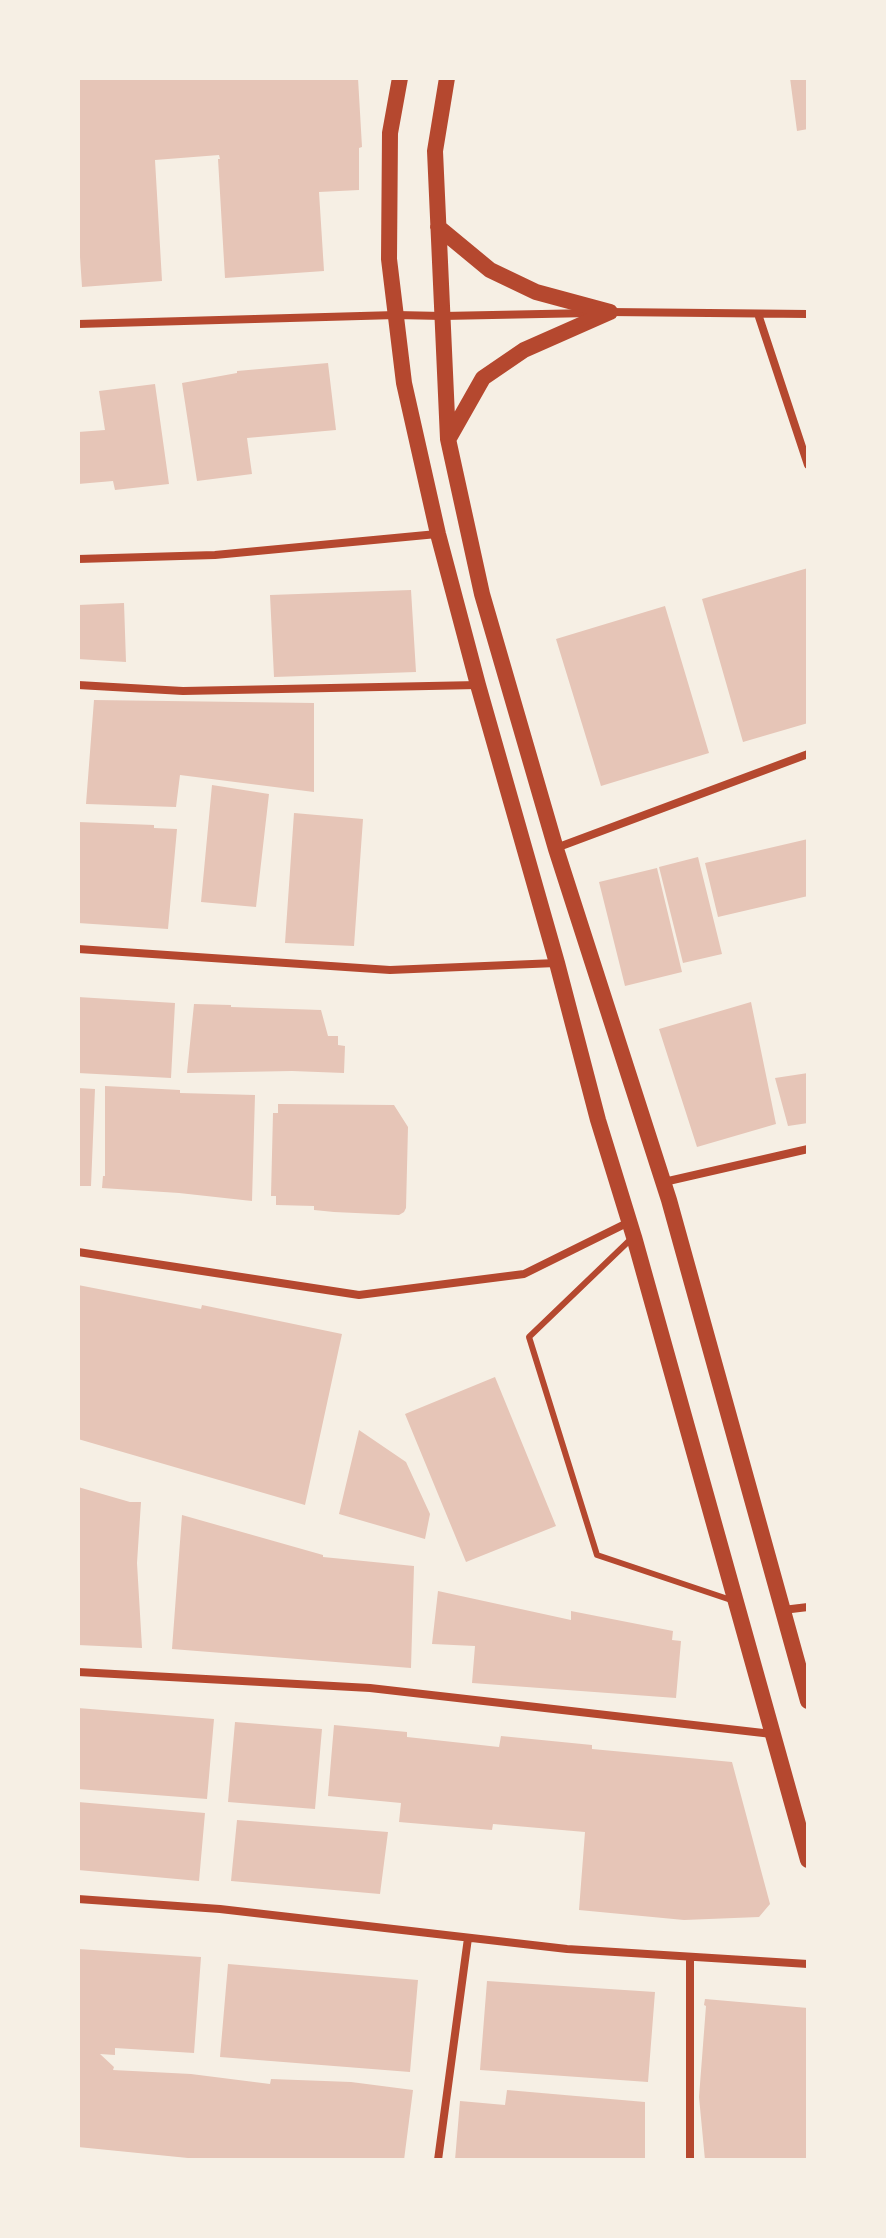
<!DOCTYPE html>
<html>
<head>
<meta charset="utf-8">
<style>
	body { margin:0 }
	#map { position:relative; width:886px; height:2238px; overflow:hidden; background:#f6efe4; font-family:"Alegreya Sans",sans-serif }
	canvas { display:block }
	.frame { position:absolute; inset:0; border:80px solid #f6efe4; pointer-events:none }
</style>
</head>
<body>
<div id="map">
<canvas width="886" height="2238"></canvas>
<div class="frame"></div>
</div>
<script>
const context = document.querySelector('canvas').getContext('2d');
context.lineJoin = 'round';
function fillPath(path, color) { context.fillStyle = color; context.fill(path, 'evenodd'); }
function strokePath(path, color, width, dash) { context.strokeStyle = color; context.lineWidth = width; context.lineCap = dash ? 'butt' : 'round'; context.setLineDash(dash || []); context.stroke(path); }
const building = new Path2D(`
	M 78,78 L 358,78 L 362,147 L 359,148 L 359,190 L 319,192 L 324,271 L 225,278 L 218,159 L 220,159 L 219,155 L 155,160 L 162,281 L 82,287 L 78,227 Z
	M 790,78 L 808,78 L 808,129 L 797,131 Z
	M 328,363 L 336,430 L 247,438 L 252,474 L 197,481 L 182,383 L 237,373 L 237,371 Z
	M 155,384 L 169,484 L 115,490 L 113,481 L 78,484 L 78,432 L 105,430 L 99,391 Z
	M 808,568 L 808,723 L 743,742 L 702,599 Z
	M 411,590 L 416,672 L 274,677 L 270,595 Z
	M 124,603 L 126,662 L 78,659 L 78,605 Z
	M 665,606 L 709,753 L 601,786 L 556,639 Z
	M 94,700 L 314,703 L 314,792 L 180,775 L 176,807 L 86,804 Z
	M 212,785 L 269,794 L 256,907 L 201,902 Z
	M 294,813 L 363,819 L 354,946 L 285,943 Z
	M 78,822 L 154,825 L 154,828 L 177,829 L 168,929 L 78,923 Z
	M 808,839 L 808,896 L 718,917 L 705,863 Z
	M 698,857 L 722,954 L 683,963 L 659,867 Z
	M 657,868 L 682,972 L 625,986 L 599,882 Z
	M 78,997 L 175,1003 L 171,1078 L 78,1073 Z
	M 751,1002 L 776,1124 L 697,1147 L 659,1029 Z
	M 194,1004 L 231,1005 L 231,1007 L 321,1010 L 328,1036 L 338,1036 L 338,1045 L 345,1046 L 344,1073 L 292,1071 L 187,1073 Z
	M 808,1073 L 808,1123 L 788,1126 L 775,1078 Z
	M 105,1086 L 180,1090 L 180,1093 L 255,1095 L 252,1201 L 179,1193 L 102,1188 L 103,1176 L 105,1176 Z
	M 78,1088 L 95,1089 L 91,1186 L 78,1186 Z
	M 278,1104 L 394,1105 L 408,1127 L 406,1208 L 404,1212 L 399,1215 L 334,1212 L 314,1210 L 314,1206 L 276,1205 L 276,1196 L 271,1196 L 273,1113 L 278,1113 Z
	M 78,1285 L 201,1309 L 202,1305 L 342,1334 L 305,1505 L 78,1439 Z
	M 495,1377 L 556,1526 L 466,1562 L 405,1414 Z
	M 359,1430 L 406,1462 L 430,1514 L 425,1539 L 339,1514 Z
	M 78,1487 L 130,1502 L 141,1502 L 137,1563 L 142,1648 L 78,1645 Z
	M 182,1515 L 323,1555 L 323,1557 L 414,1566 L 411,1668 L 172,1649 Z
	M 438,1591 L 571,1620 L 571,1611 L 673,1631 L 672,1640 L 681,1641 L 676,1698 L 472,1683 L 475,1646 L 432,1644 Z
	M 78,1708 L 214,1719 L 207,1799 L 78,1789 Z
	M 235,1722 L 322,1729 L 315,1809 L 228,1802 Z
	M 334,1725 L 407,1732 L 407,1737 L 499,1747 L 501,1736 L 592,1745 L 592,1749 L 732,1762 L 770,1904 L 759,1917 L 684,1920 L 579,1910 L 585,1832 L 493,1824 L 492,1830 L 399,1822 L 401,1803 L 328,1796 Z
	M 78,1802 L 205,1813 L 199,1881 L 78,1870 Z
	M 237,1820 L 388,1832 L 380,1894 L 231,1881 Z
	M 78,1949 L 201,1957 L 194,2053 L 115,2048 L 115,2055 L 100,2054 L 114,2067 L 113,2070 L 191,2074 L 270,2084 L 271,2079 L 351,2082 L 413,2090 L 404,2160 L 208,2160 L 78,2147 Z
	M 228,1964 L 418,1980 L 410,2072 L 220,2057 Z
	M 487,1981 L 655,1992 L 648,2082 L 480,2070 Z
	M 705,1999 L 808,2008 L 808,2160 L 705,2160 L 699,2097 L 706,2006 L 704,2005 Z
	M 507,2090 L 645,2102 L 645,2160 L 455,2160 L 460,2101 L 505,2105 Z`);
const service = new Path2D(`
	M 632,1238 L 529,1337 L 597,1555 L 731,1600`);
const minor = new Path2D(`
	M 609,312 L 808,314
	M 758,314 L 808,465
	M 78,324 L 396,315 L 443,316 L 591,313
	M 78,559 L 215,555 L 437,534
	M 78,685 L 183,691 L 478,685
	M 556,848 L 808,754
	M 78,949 L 390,970 L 556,963
	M 664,1182 L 808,1149
	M 78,1252 L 359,1295 L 524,1274 L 629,1222
	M 783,1610 L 808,1607
	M 78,1672 L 370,1688 L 772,1734
	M 78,1899 L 220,1909 L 567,1949 L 808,1964
	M 438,2160 L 468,1938
	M 690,2160 L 690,1957`);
const secondary = new Path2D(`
	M 400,78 L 390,133 L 389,259 L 404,383 L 438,534 L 478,685 L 557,963 L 598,1120 L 634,1237 L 808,1860
	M 447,78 L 435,151 L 448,439 L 482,594 L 556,849 L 669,1200 L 808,1701
	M 438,227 L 490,270 L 536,292 L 610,312
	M 449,438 L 483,378 L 524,350 L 610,312`);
fillPath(building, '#e6c5b7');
strokePath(service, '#b5482f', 6);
strokePath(minor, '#b5482f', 8);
strokePath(secondary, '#b5482f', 16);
</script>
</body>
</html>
